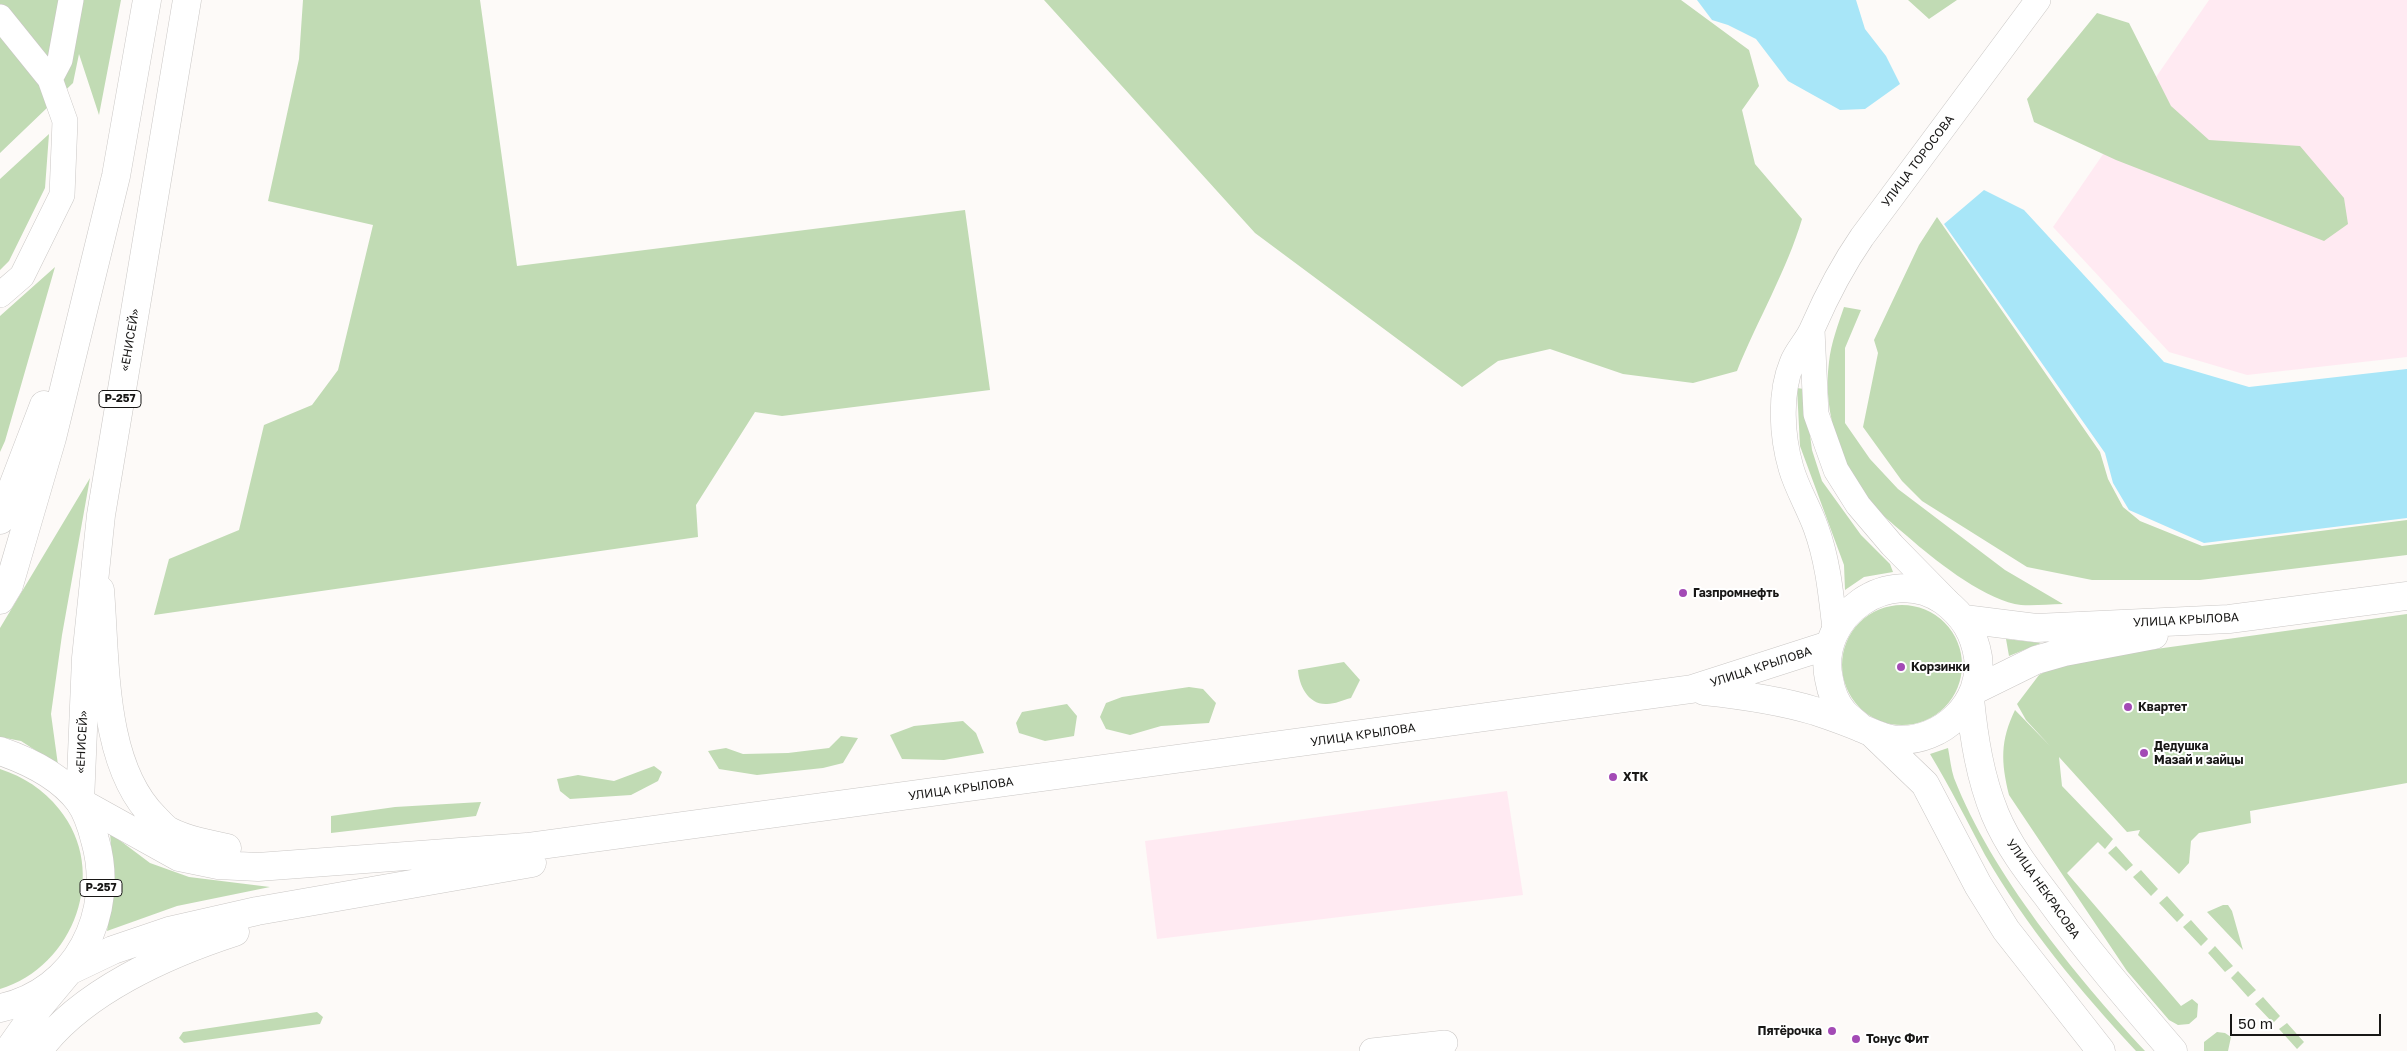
<!DOCTYPE html>
<html>
<head>
<meta charset="utf-8">
<style>
	body { margin:0 }
	#map { position:relative; width:2407px; height:1051px; overflow:hidden; background:#fdfaf8; font-family:"Golos Text",sans-serif }
	canvas { display:block }
	.scale { position:absolute; left:2230px; top:1014px; width:151px; height:22px; box-sizing:border-box; border:2px solid #181716; border-top:0; padding-left:6px; font-size:15px; line-height:18px; white-space:nowrap; color:#181716; -webkit-text-stroke:4px #fff; paint-order:stroke }
</style>
</head>
<body>
<div id="map">
<canvas width="2407" height="1051"></canvas>
<div class="scale">50 m</div>
</div>
<script>
const context = document.querySelector('canvas').getContext('2d');
context.lineJoin = 'round';
function fillPath(path, color) { context.fillStyle = color; context.fill(path, 'evenodd'); }
function strokePath(path, color, width, dash) { context.strokeStyle = color; context.lineWidth = width; context.lineCap = dash ? 'butt' : 'round'; context.setLineDash(dash || []); context.stroke(path); }
function write(font, color, halo, rows, align = 'center') {
  context.font = font + ' "Golos Text",sans-serif'; context.lineWidth = 4; context.setLineDash([]); context.textBaseline = 'middle'; context.strokeStyle = halo; context.fillStyle = color; for (const [text, x, y, turn = 0] of rows) {
    context.save(); context.translate(x, y); context.rotate((+turn || 0) * Math.PI / 180); context.textAlign = isNaN(turn) ? turn : align; if (halo) context.strokeText(text, 0, 0); context.fillText(text, 0, 0); context.restore();
  }
}
const industrial = new Path2D(`
	M 2209,0 L 2407,0 L 2407,357 L 2247,375 L 2169,352 L 2053,227 Z
	M 1507,791 L 1523,895 L 1157,939 L 1145,841 Z`);
const green = new Path2D(`
	M 0,0 L 121,0 L 99,115 L 79,54 L 73,83 L 0,153 Z
	M 303,0 L 480,0 L 517,266 L 965,210 L 990,390 L 782,416 L 755,412 L 696,505 L 698,537 L 154,615 L 169,559 L 239,530 L 264,425 L 312,405 L 338,370 L 373,225 L 268,201 L 299,59 Z
	M 1044,0 L 1681,0 L 1749,50 L 1759,86 L 1742,110 L 1755,164 L 1802,219 C 1787,270 1757,321 1737,371 L 1693,383 L 1623,374 L 1550,349 L 1498,361 L 1462,387 L 1255,233 Z
	M 1908,0 L 1957,0 L 1929,19 Z
	M 2097,13 L 2129,23 L 2171,106 L 2209,140 L 2300,146 L 2344,198 L 2348,224 L 2324,241 L 2116,160 L 2034,122 L 2027,99 Z
	M 49,134 L 45,188 L 9,261 L 0,270 L 0,179 Z
	M 1937,217 L 2100,452 L 2108,479 L 2123,507 L 2140,521 L 2202,546 L 2407,520 L 2407,555 L 2200,580 L 2092,580 L 2027,567 L 1922,501 L 1902,481 L 1863,427 L 1878,353 L 1874,340 L 1919,245 Z
	M 55,267 L 5,441 L 0,452 L 0,316 Z
	M 1844,307 L 1861,310 L 1845,348 L 1845,423 L 1870,459 L 1898,489 L 2005,570 L 2063,604 C 2049,604 2035,606 2021,605 C 1989,602 1938,563 1914,542 C 1902,531 1888,521 1877,509 C 1842,470 1822,414 1829,362 C 1831,343 1838,325 1844,307 Z
	M 1797,388 L 1804,389 L 1812,450 L 1822,481 L 1861,535 L 1890,564 L 1893,572 L 1864,577 L 1845,590 L 1844,565 L 1800,446 Z
	M 90,478 L 62,635 L 51,714 L 58,765 L 21,741 L 0,737 L 0,628 Z
	M1842 665a60 60 0 1 1 120 0a60 60 0 1 1-120 0Z
	M 2407,614 L 2407,783 L 2250,811 L 2251,823 L 2199,833 L 2191,841 L 2189,863 L 2179,874 L 2138,835 L 2140,830 L 2127,832 L 2059,757 L 2062,786 L 2113,839 L 2105,849 L 2098,842 L 2067,873 L 2181,1006 L 2192,999 L 2198,1004 L 2197,1017 L 2189,1024 L 2178,1025 L 2169,1020 L 2127,971 L 2009,795 C 2001,762 2000,741 2015,710 L 2050,746 L 2026,720 L 2017,704 L 2039,675 L 2063,662 Z
	M 2006,639 L 2041,643 L 2009,656 Z
	M 1344,662 L 1360,680 L 1351,698 C 1343,700 1335,704 1327,704 C 1308,705 1299,685 1298,670 Z
	M 1189,687 L 1203,689 L 1216,703 L 1209,723 L 1161,726 L 1130,735 L 1106,729 L 1100,717 L 1106,703 L 1122,697 Z
	M 1067,704 L 1077,716 L 1074,736 L 1045,741 L 1019,733 L 1016,723 L 1022,712 Z
	M 963,721 L 976,733 L 984,753 L 944,760 L 902,759 L 890,735 L 914,726 Z
	M 841,736 L 858,738 L 843,763 L 823,768 L 757,775 L 719,769 L 708,751 L 726,748 L 743,754 L 788,753 L 829,748 Z
	M 1948,748 C 1950,758 1951,769 1954,778 C 1992,875 2075,975 2145,1051 L 2136,1051 C 2081,992 2025,925 1985,855 C 1967,821 1950,787 1930,754 Z
	M 654,766 L 662,772 L 658,781 L 631,795 L 570,799 L 560,791 L 557,779 L 578,775 L 614,781 Z
	M 0,769 C 24,777 43,789 59,809 C 110,871 74,967 0,989 Z
	M 481,802 L 476,816 L 331,833 L 331,816 L 395,807 Z
	M 110,833 L 150,863 L 189,877 L 270,887 L 177,906 L 107,931 L 114,881 Z
	M 2116,846 L 2133,865 L 2126,871 L 2108,853 Z
	M 2141,870 L 2158,889 L 2151,896 L 2133,877 Z
	M 2167,896 L 2184,915 L 2177,922 L 2159,903 Z
	M 2223,905 L 2228,905 L 2232,911 L 2243,950 L 2207,912 Z
	M 2191,920 L 2208,939 L 2201,946 L 2183,927 Z
	M 2215,946 L 2233,966 L 2225,972 L 2208,953 Z
	M 2238,971 L 2256,990 L 2248,997 L 2231,978 Z
	M 2263,997 L 2280,1016 L 2273,1023 L 2255,1004 Z
	M 317,1012 L 323,1017 L 320,1024 L 184,1043 L 179,1038 L 183,1032 Z
	M 2287,1023 L 2304,1042 L 2297,1049 L 2279,1029 Z
	M 2217,1032 L 2225,1033 L 2231,1037 L 2228,1051 L 2204,1051 L 2204,1042 Z`);
const water = new Path2D(`
	M 1697,0 L 1856,0 L 1865,29 L 1886,56 L 1900,84 L 1865,109 L 1840,110 L 1788,81 L 1756,39 L 1728,25 L 1712,20 Z
	M 1984,190 L 2024,210 L 2164,362 L 2249,387 L 2407,369 L 2407,518 L 2204,543 L 2129,510 L 2113,483 L 2105,453 L 1944,224 Z`);
const minor = new Path2D(`
	M 0,17 L 50,79 L 65,121 L 62,195 L 22,276 L 0,295
	M 50,79 L 60,60 L 71,0
	M 1812,330 L 1816,414 L 1836,470 L 1858,505 L 1892,545 L 1948,602
	M 1835,629 C 1831,595 1828,561 1816,528 C 1809,508 1797,489 1791,468 C 1782,437 1779,394 1792,363 C 1797,350 1808,340 1813,327 C 1827,295 1842,266 1862,237 L 2038,0
	M 1372,1051 L 1445,1043`);
const major = new Path2D(`
	M 100,590 C 106,661 101,765 155,818 C 159,822 164,828 169,831 C 187,840 207,844 227,848
	M 1964,619 L 2036,628 L 2229,619 L 2407,596
	M 1975,690 L 2036,660 L 2064,652 L 2154,635
	M 1704,691 C 1742,695 1779,700 1815,711 C 1830,716 1847,722 1861,728 C 1873,733 1884,739 1897,740 C 1942,742 1984,703 1978,657 C 1974,633 1964,616 1944,601 C 1890,563 1815,616 1829,679 C 1831,691 1836,704 1844,713 C 1849,718 1856,723 1861,728
	M 1970,699 C 1974,739 1980,777 1995,814 C 2008,845 2028,871 2048,897 C 2087,951 2130,1001 2173,1051
	M 1874,735 L 1925,784 L 1978,885 L 2006,930 L 2101,1051
	M 80,802 L 179,857 L 218,865 L 258,867 L 527,847 L 1692,689 L 1829,645
	M 8,1051 L 39,1007 L 69,971 L 113,950 L 169,931 L 257,911 L 532,863
	M 38,1051 C 81,992 167,954 235,932`);
const highway = new Path2D(`
	M 0,520 L 44,405
	M 0,600 L 9,585 L 52,438 L 116,176 L 147,0
	M 0,751 C 29,761 60,776 79,801 C 87,812 92,828 95,840 C 116,913 77,992 0,1008
	M 80,802 L 86,658 L 101,515 L 187,0`);
const markers = [
	[1683,593,5,"#a34ab5"],
	[1901,667,5,"#a34ab5"],
	[2128,707,5,"#a34ab5"],
	[2144,753,5,"#a34ab5"],
	[1613,777,5,"#a34ab5"],
	[1832,1031,5,"#a34ab5"],
	[1856,1039,5,"#a34ab5"]
];
const shields = [
	[120,399,42],
	[101,888,42]
];
const shieldNames = [
	["Р-257",120,399],
	["Р-257",101,888]
];
const streetNames = [
	["УЛИЦА ТОРОСОВА",1918,161,-53],
	["«ЕНИСЕЙ»",130,340,-80],
	["УЛИЦА КРЫЛОВА",2186,620,-3],
	["УЛИЦА КРЫЛОВА",1761,667,-18],
	["УЛИЦА КРЫЛОВА",1363,735,-8],
	["«ЕНИСЕЙ»",82,742,-87],
	["УЛИЦА КРЫЛОВА",961,789,-8],
	["УЛИЦА НЕКРАСОВА",2043,889,55]
];
const poiNames = [
	["Газпромнефть",1693,593],
	["Корзинки",1911,667],
	["Квартет",2138,707],
	["Дедушка",2154,746],
	["Мазай и зайцы",2154,760],
	["ХТК",1623,777],
	["Пятёрочка",1822,1031,"right"],
	["Тонус Фит",1866,1039]
];
fillPath(industrial, '#ffeaf2');
fillPath(green, '#c1dbb4');
fillPath(water, '#a8e6f8');
strokePath(minor, '#cac7c5', 26);
strokePath(major, '#cac7c5', 29);
strokePath(highway, '#cac7c5', 29);
strokePath(minor, '#fff', 25);
strokePath(major, '#fff', 28);
strokePath(highway, '#fff', 28);
for (const [x, y, r, color] of markers) { const dot = new Path2D(); dot.arc(x, y, r, 0, 2 * Math.PI); context.fillStyle = color; context.fill(dot); strokePath(dot, '#fff', 2); }
for (const [x, y, w] of shields) { const box = new Path2D(); box.roundRect(x - w / 2, y - 8.5, w, 17, 4); context.fillStyle = '#fff'; context.fill(box); strokePath(box, '#181716', 1); }
write('bold 11px', '#181716', null, shieldNames);
write('12px', '#181716', '#fff', streetNames);
write('bold 12px', '#181716', '#fff', poiNames, 'left');
</script>
</body>
</html>
